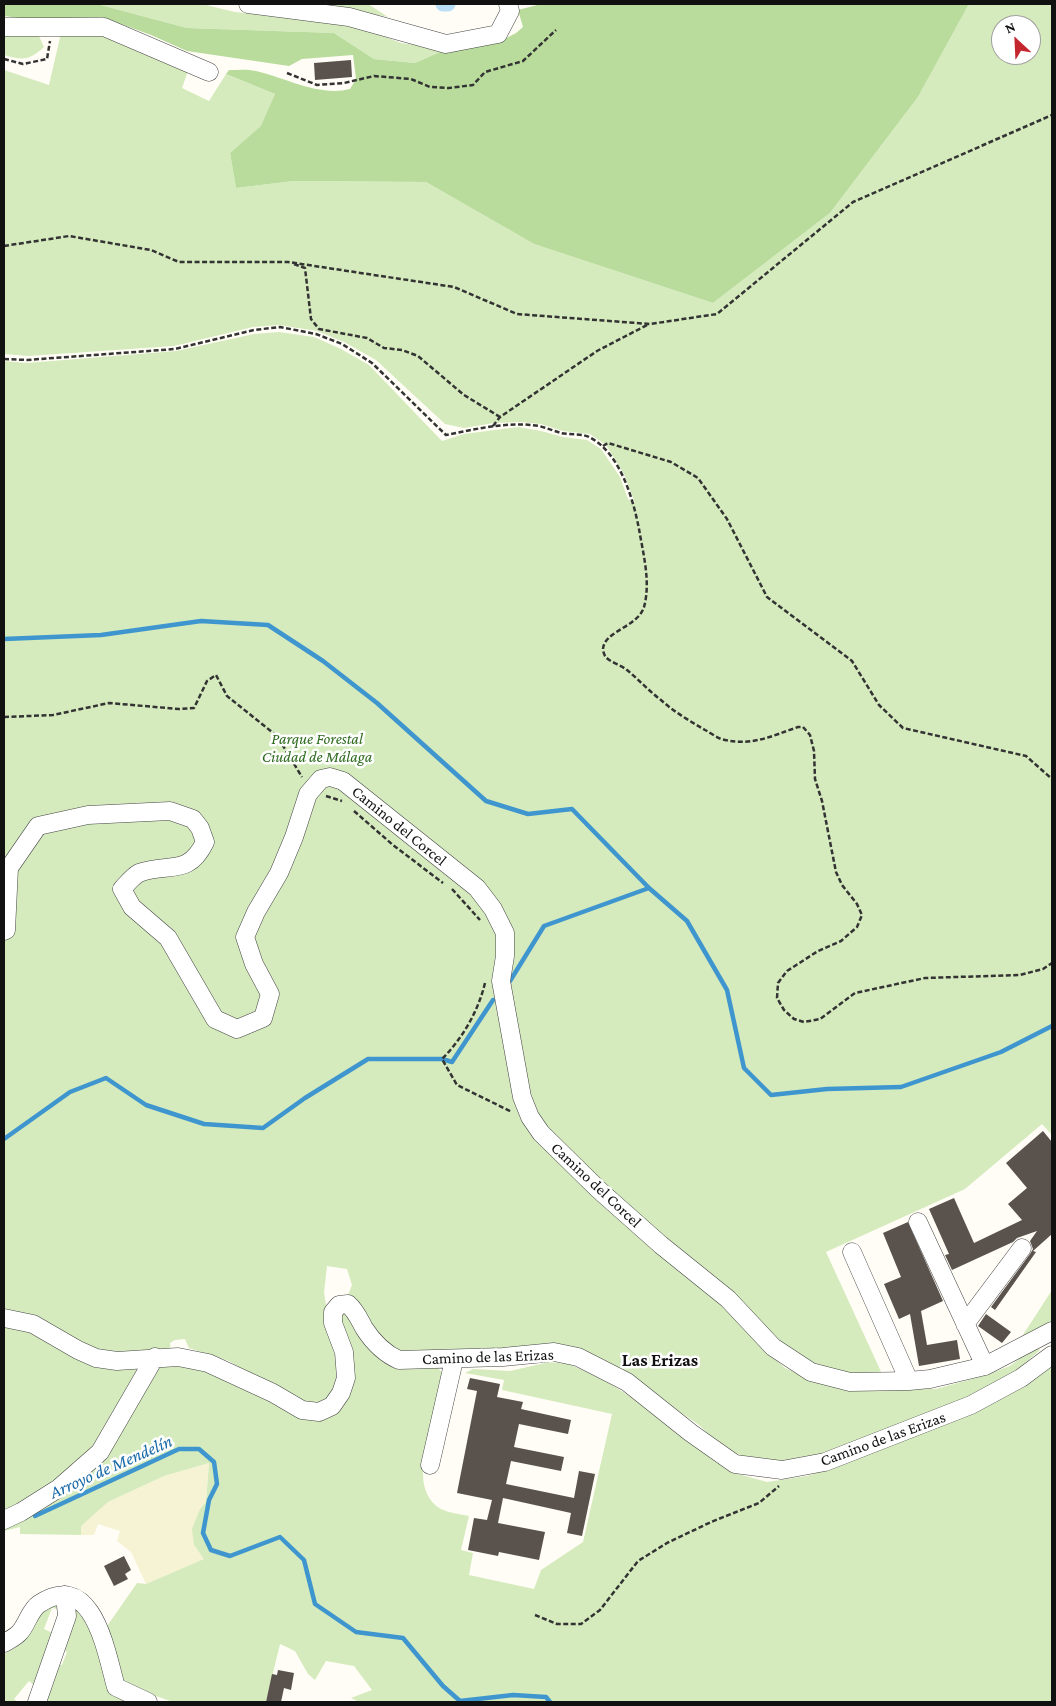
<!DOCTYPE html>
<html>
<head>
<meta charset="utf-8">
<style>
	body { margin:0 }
	#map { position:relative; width:1056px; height:1706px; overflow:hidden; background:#fffdf5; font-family:"Crimson Pro",serif }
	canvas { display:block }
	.frame { position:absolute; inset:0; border:5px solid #111; pointer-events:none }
	.north { position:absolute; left:991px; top:15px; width:50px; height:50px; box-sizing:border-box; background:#fff; border:1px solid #a0a0a0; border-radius:50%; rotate:335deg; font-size:14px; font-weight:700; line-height:20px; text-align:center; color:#111 }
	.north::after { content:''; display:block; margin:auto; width:18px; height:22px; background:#c4262e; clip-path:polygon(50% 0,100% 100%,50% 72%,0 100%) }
</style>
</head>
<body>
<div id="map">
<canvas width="1056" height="1706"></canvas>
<div class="frame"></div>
<div class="north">N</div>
</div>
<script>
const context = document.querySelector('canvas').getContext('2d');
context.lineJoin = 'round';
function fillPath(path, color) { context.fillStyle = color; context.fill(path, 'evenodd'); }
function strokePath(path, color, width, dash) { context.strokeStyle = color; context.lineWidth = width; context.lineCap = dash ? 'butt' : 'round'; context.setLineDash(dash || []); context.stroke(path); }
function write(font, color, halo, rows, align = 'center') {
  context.font = font + ' "Crimson Pro",serif'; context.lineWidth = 5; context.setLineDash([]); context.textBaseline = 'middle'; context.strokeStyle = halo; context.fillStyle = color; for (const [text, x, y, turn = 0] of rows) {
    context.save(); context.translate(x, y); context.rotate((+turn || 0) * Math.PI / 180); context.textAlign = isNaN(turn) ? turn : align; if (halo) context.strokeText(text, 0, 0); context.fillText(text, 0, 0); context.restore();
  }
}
const farmland = new Path2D(`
	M 209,1463 L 206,1502 L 200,1509 L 194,1545 L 205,1559 L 146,1584 L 131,1552 L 117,1541 L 120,1531 L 98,1524 L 94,1535 L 81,1535 L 80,1526 L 108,1502 L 164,1476 Z`);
const green = new Path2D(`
	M 97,4 L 202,4 L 235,12 L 352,24 L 401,43 L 447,49 L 415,63 L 374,59 L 334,33 L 187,28 Z
	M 303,4 L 368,4 L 388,17 L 323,5 Z
	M 969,4 L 1052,4 L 1052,1135 L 1042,1124 L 965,1189 L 826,1252 L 883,1376 L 864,1377 L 832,1371 L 797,1357 L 765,1331 L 729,1293 L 663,1240 L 603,1186 L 546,1128 L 534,1113 L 527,1092 L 518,1045 L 506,1045 L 519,1103 L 526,1120 L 537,1136 L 596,1195 L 724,1305 L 754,1340 L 785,1368 L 818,1383 L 852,1389 L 936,1389 L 983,1376 L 1010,1366 L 1035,1346 L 1040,1350 L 1015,1372 L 984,1391 L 838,1449 L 786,1463 L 745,1458 L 721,1446 L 699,1425 L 610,1364 L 565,1348 L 404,1355 L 388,1348 L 379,1339 L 371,1329 L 358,1302 L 348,1295 L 352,1285 L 347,1269 L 327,1266 L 324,1292 L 328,1320 L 337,1342 L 341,1370 L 338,1390 L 327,1402 L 314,1407 L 300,1404 L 229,1361 L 189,1348 L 185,1339 L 175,1340 L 170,1343 L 172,1362 C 192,1365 213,1368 232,1376 C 250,1383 268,1395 285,1404 C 291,1407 296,1412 302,1414 C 337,1426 354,1390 351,1361 C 349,1345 343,1331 340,1316 L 342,1313 L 349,1313 C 357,1326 365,1345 378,1354 C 394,1366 418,1365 437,1367 L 443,1374 L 424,1464 C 421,1481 425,1500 441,1509 C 449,1513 460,1514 469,1516 L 461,1550 L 473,1553 L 469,1575 L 534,1589 L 541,1570 L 583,1542 L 612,1414 L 502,1390 L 504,1380 L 465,1373 L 473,1369 L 510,1371 L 549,1362 L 569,1364 L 604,1380 L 642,1404 L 685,1436 L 717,1463 L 738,1474 L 767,1482 L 807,1476 L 846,1463 L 976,1411 L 1025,1386 L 1052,1365 L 1052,1702 L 359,1702 L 351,1698 L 372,1690 L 354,1666 L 326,1661 L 315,1680 L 308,1674 L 295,1651 L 280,1644 L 266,1702 L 173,1702 L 156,1696 L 144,1696 L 129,1689 L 117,1677 L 105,1629 L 137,1583 L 146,1584 L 204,1559 L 194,1545 L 192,1529 L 200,1509 L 206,1502 L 209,1463 L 164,1476 L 108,1502 L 81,1526 L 81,1535 L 20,1534 L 20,1527 L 4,1531 L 4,361 L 27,363 L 176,351 L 254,334 L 279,332 L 314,337 L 341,349 L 369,365 L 442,441 L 464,434 L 518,427 L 541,431 L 563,437 L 587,440 L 601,449 L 620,477 L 628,499 L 635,503 L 624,474 L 606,445 L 590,434 L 563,431 L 541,424 L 521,422 L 494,423 L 464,428 L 445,424 L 376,360 L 344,342 L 317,331 L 279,325 L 253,327 L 174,346 L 28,356 L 4,354 L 4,70 L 49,85 L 61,33 L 86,30 L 118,36 L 189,68 L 182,88 L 209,101 L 226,74 L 275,94 L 262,126 L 230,153 L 236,188 L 294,181 L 426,182 L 534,244 L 713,303 L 830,213 L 918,97 ZM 1001,25 L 1031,25 L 1031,55 L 1001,55 Z
	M 28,35 L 39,36 L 44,47 C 29,61 23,60 4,55 L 4,36 Z
	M 1052,1290 L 1052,1322 L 1021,1338 Z
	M 71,1599 L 81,1603 L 133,1702 L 42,1702 L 55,1663 L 62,1665 L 67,1652 L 62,1649 Z
	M 53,1602 L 63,1610 L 52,1608 L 44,1629 L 55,1634 L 39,1689 L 29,1681 L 14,1699 L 18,1702 L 4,1702 L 4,1654 C 17,1648 26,1639 34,1627 C 41,1616 40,1608 53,1602 Z`);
const forest = new Path2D(`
	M 4,4 L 97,4 L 187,28 L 334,33 L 374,59 L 415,63 L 447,49 L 495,44 L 516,33 L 523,27 L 518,10 L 541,4 L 969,4 L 918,97 L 830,213 L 713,303 L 534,244 L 426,182 L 294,181 L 236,188 L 230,153 L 261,126 L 275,94 L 226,74 L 229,70 C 238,70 247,69 256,71 C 286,78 320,97 350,89 L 356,79 L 353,55 L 302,59 L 289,66 L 187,51 L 151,35 L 102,17 L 27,19 L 4,16 Z`);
const stream = new Path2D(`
	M 4,639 L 101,635 L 201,621 L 268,625 L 323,661 L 377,703 L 486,801 L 528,814 L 572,809 L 649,888 L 687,921 L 727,990 L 744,1068 L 771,1095 L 827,1089 L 901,1087 L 1001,1052 L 1052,1026
	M 510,981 L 544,926 L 649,888
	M 4,1139 L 70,1092 L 106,1078 L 146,1105 L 204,1124 L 263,1128 L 305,1098 L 368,1059 L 442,1059 L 452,1062 L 493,1000
	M 35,1516 L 179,1449 L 199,1449 L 214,1462 L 217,1484 L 209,1500 L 203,1533 L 211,1550 L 230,1556 L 280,1537 L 304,1560 L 315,1604 L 356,1632 L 403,1638 L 443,1686 L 460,1701 L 513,1695 L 546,1697 L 550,1702`);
const canal = new Path2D(`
	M 443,4 L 448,4`);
const building = new Path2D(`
	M 351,60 L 352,77 L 315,80 L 314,63 Z
	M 1043,1131 L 1052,1142 L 1052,1234 L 1033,1251 L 1036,1252 L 995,1310 L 991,1307 L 1030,1254 L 1033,1249 L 1030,1241 L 1037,1231 L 1017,1238 L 1013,1242 L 952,1270 L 945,1255 L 949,1254 L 929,1209 L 954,1198 L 974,1243 L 1022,1220 L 1008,1204 L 1027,1188 L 1006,1163 Z
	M 908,1222 L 943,1301 L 921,1311 L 927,1345 L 957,1340 L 960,1359 L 919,1366 L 910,1314 L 899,1319 L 884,1284 L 901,1277 L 883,1233 Z
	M 986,1314 L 1011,1332 L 1002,1343 L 978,1326 Z
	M 470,1378 L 500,1384 L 497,1397 L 523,1402 L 521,1409 L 571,1420 L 568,1434 L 519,1424 L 514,1447 L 564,1457 L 561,1471 L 511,1461 L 506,1484 L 574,1498 L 579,1471 L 595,1474 L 582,1536 L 567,1533 L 571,1513 L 503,1498 L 498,1523 L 545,1532 L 539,1560 L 499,1552 L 498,1556 L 468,1550 L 474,1518 L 487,1520 L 492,1500 L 457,1493 L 477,1391 L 467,1389 Z
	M 124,1556 L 131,1570 L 125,1574 L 128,1579 L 114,1586 L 104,1566 Z
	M 278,1670 L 294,1673 L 291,1690 L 284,1688 L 281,1702 L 266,1702 L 272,1674 L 277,1675 Z`);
const path = new Path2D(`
	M 4,59 L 23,64 L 47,59 L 50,41
	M 287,73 L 317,85 L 344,83 L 374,76 L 411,79 L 430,87 L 449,88 L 473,85 L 485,72 L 523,61 L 556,30
	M 4,246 L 69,236 L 151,250 L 179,262 L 288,262 L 454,287 L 517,314 L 650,324 L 717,314 L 853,202 L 1052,115
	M 294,264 L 305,268 L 311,319 L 319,329 L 367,338 L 384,348 L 402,350 L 418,356 L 464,395 L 500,417
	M 4,359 L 27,360 L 175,349 L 254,330 L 280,327 L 316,334 L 342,344 L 372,363 L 446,435 C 476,429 509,421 539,426 C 547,428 554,431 561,433 C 570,435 583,433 591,438 C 620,454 633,498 639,529 C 643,553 651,582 644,607 C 638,627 604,631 603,649 C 603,651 604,654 605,656 C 609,662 621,665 627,670 C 639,680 649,691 661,700 C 674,712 690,721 705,730 C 711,733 718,739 725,740 C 752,746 772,736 798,727 L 803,727 L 810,735 L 814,751 L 815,779 L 822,801 L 836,872 L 842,885 L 857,904 L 862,915 L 857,927 L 841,941 L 818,951 L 787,971 L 778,983 L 777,998 L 784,1010 L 794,1019 L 804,1022 L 820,1019 L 855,993 L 925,978 L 1020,975 L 1043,969 L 1052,963
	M 493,426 L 500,417 L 597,351 L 649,324
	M 603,446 L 608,443 L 671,462 L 698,478 L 727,519 L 767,597 L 852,661 L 879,705 L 903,728 L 1026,756 L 1052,779
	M 4,717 L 53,715 L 109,703 L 179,709 L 194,708 L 207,681 L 216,675 L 227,696 L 277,736 L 302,777
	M 326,796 L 342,801
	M 354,811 L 393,845 L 443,883
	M 452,889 L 480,920
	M 485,983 C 478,1012 462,1039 442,1059 L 457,1085 L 512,1112
	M 535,1615 L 557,1624 L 581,1624 L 600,1610 L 638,1561 L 667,1543 L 711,1522 L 759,1503 L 779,1486`);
const minor = new Path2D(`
	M 248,4 L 349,17 L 446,44 L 498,34 L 510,11 L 508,4
	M 4,27 L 104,27 L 209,72
	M 4,931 L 6,930 L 9,868 L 38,826 L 88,815 L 170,811 L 193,819 L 200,828 L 205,842 C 188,877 169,862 139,873 C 133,876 126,885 122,889 L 132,907 L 168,938 L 215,1019 L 237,1029 L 263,1018 L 270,994 L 254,964 L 245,937 L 256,912 L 279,873 L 294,837 L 308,794 L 321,779 L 330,777 L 343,781 L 477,888 L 493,909 L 505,933 L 505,956 L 501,981 L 522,1097 L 530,1117 L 541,1133 L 599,1190 L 661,1245 L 728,1299 L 773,1347 L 811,1372 L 850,1382 L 909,1381 L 930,1379 L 985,1366 L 1052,1331
	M 918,1222 L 985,1366
	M 852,1252 L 909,1381
	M 4,1318 L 33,1324 L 78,1350 L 96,1358 L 117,1361 L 178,1357 L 208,1363 L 273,1393 L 302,1410 L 319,1412 L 332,1406 L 341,1393 L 346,1378 L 344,1352 L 333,1323 L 333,1312 L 339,1305 L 348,1304 C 356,1311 359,1319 364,1328 C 373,1342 383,1353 399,1360 L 503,1357 L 554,1352 L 578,1357 L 627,1382 L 691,1433 L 735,1464 L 782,1470 L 825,1462 L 971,1405 L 1021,1378 L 1052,1355
	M 965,1324 L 1022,1248
	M 430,1465 L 454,1360
	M 4,1520 L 21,1512 L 59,1488 L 100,1452 L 155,1357
	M 4,1643 C 9,1640 16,1637 20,1632 C 27,1624 30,1610 39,1604 C 93,1568 106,1652 116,1687 L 148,1702
	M 37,1702 L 67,1616 L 65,1595`);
const parkNames = [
	["Parque Forestal",317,739],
	["Ciudad de Málaga",317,757]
];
const streetNames = [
	["Camino del Corcel",399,826,39],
	["Camino del Corcel",596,1185,43],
	["Camino de las Erizas",488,1357,-2],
	["Camino de las Erizas",883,1439,-20]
];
const neighbourhoodNames = [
	["Las Erizas",660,1360]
];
const waterNames = [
	["Arroyo de Mendelín",111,1467,-24]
];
fillPath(farmland, '#f6f3d4');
fillPath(green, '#d5ebbd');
fillPath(forest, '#b9dc9c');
strokePath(stream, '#3f96cf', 4.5);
strokePath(canal, '#b9e0f7', 15);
fillPath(building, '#5a524d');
strokePath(minor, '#444', 19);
strokePath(path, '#333', 2.5, [5, 2.5]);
strokePath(minor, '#fff', 18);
write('italic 16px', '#2f6b1f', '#fff', parkNames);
write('16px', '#111', '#fff', streetNames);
write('bold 18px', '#111', '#fff', neighbourhoodNames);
write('italic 18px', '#1768a6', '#fff', waterNames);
</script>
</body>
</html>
